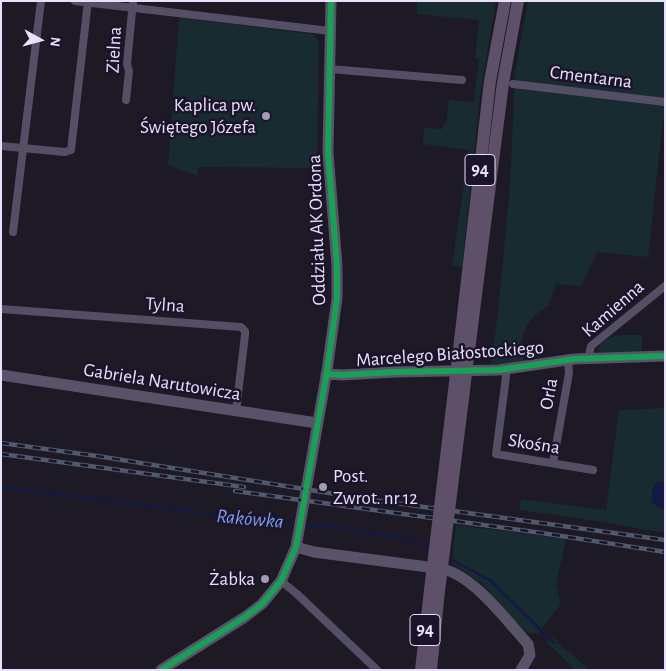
<!DOCTYPE html>
<html>
<head>
<meta charset="utf-8">
<style>
	body { margin:0 }
	#map { position:relative; width:666px; height:671px; overflow:hidden; background:#1d1925; font-family:"Alegreya Sans",sans-serif }
	canvas { display:block }
	.frame { position:absolute; inset:0; border:2px solid #e9e0fc; pointer-events:none }
	.north { position:absolute; left:15px; top:15px; width:50px; height:50px; -webkit-text-stroke:4px #1c142a; paint-order:stroke; rotate:97deg; font-size:14px; font-weight:700; line-height:20px; text-align:center; color:#e9e0fc }
	.north::after { content:''; display:block; margin:auto; width:18px; height:22px; background:#e9e0fc; clip-path:polygon(50% 0,100% 100%,50% 72%,0 100%) }
</style>
</head>
<body>
<div id="map">
<canvas width="666" height="671"></canvas>
<div class="frame"></div>
<div class="north">N</div>
</div>
<script>
const context = document.querySelector('canvas').getContext('2d');
context.lineJoin = 'round';
function fillPath(path, color) { context.fillStyle = color; context.fill(path, 'evenodd'); }
function strokePath(path, color, width, dash) { context.strokeStyle = color; context.lineWidth = width; context.lineCap = dash ? 'butt' : 'round'; context.setLineDash(dash || []); context.stroke(path); }
function write(font, color, halo, rows, align = 'center') {
  context.font = font + ' "Alegreya Sans",sans-serif'; context.lineWidth = 5; context.setLineDash([]); context.textBaseline = 'middle'; context.strokeStyle = halo; context.fillStyle = color; for (const [text, x, y, turn = 0] of rows) {
    context.save(); context.translate(x, y); context.rotate((+turn || 0) * Math.PI / 180); context.textAlign = isNaN(turn) ? turn : align; if (halo) context.strokeText(text, 0, 0); context.fillText(text, 0, 0); context.restore();
  }
}
const green = new Path2D(`
	M 417,1 L 496,1 L 480,96 L 462,267 L 452,266 L 469,150 L 423,144 L 424,128 L 443,129 L 443,124 L 446,124 L 449,100 L 474,102 L 479,59 L 475,58 L 479,20 L 417,14 Z
	M 528,1 L 665,1 L 665,118 L 663,119 L 648,257 L 597,252 C 593,264 585,274 582,286 L 556,284 L 549,305 L 534,316 L 526,327 L 521,343 L 524,362 L 491,365 L 498,311 L 510,186 L 515,72 Z
	M 179,18 L 313,34 L 319,41 L 317,168 L 198,167 L 197,176 L 168,165 Z
	M 642,335 L 642,352 L 603,353 L 598,349 C 606,332 627,335 642,335 Z
	M 665,408 L 665,483 L 657,482 L 659,508 L 665,509 L 665,533 L 603,522 L 519,510 L 521,499 L 606,510 L 619,410 Z
	M 456,525 L 566,539 L 556,585 L 561,604 L 538,634 L 527,633 L 515,621 L 483,584 L 452,563 Z
	M 552,637 L 585,666 L 589,670 L 575,670 L 547,642 Z`);
const water = new Path2D(`
	M 657,482 L 665,483 L 665,509 L 659,508 L 651,501 L 653,488 Z`);
const stream = new Path2D(`
	M 1,487 L 296,525
	M 302,526 L 337,527 L 413,540 L 431,549
	M 447,557 L 491,581 L 554,643`);
const street = new Path2D(`
	M 75,1 L 330,31
	M 330,69 L 462,80
	M 513,84 L 665,102
	M 126,100 L 129,71 L 127,64 L 133,1
	M 1,146 L 65,152 L 71,150 L 88,1
	M 13,232 L 41,1
	M 1,309 L 241,327 L 245,331 L 245,335 L 236,411
	M 588,359 L 591,346 L 665,286
	M 506,369 L 506,377 L 496,454 L 593,470
	M 553,463 L 569,373 L 568,360
	M 281,581 L 297,594 L 377,670`);
const secondary = new Path2D(`
	M 326,374 L 342,375 L 395,372 L 499,370 L 574,359 L 665,356
	M 1,375 L 317,423
	M 296,547 L 314,552 L 443,569 C 475,577 506,620 528,644 L 530,655 L 521,670
	M 161,670 L 245,617 L 262,604 L 281,581 L 296,547 L 327,371 L 337,298 L 337,266 L 328,152 L 331,1`);
const primary = new Path2D(`
	M 460,341 L 490,81 L 505,1
	M 470,342 L 503,83 L 518,1
	M 421,670 L 430,590
	M 431,670 L 439,591`);
const rail = new Path2D(`
	M 1,443 L 97,456 L 373,500 L 665,540
	M 1,454 L 244,487
	M 235,491 L 542,533 L 665,552`);
const primaryBridge = new Path2D(`
	M 430,590 L 460,341
	M 439,591 L 470,342`);
const cycleway = new Path2D(`
	M 326,374 L 342,375 L 395,372 L 499,370 L 574,359 L 665,356
	M 161,670 L 245,617 L 262,604 L 281,581 L 296,547 L 327,371 L 337,298 L 337,266 L 328,152 L 331,1`);
const markers = [
	[266,116,5,"#a29ab1"],
	[323,487,5,"#a29ab1"],
	[265,579,5,"#a29ab1"]
];
const shields = [
	[480,170,30],
	[425,630,30]
];
const shieldNames = [
	["94",480,170],
	["94",425,630]
];
const streetNames = [
	["Zielna",114,50,-87],
	["Cmentarna",591,77,7],
	["Oddziału AK Ordona",317,230,-92],
	["Tylna",165,305,4],
	["Kamienna",613,309,-41],
	["Marcelego Białostockiego",450,354,-4],
	["Gabriela Narutowicza",162,382,9],
	["Orla",549,394,-80],
	["Skośna",534,444,9]
];
const poiNames = [
	["Kaplica pw.",256,105],
	["Świętego Józefa",256,127],
	["Post.",333,476,"left"],
	["Zwrot. nr 12",333,498,"left"],
	["Żabka",255,579]
];
const waterNames = [
	["Rakówka",250,519,5]
];
fillPath(green, '#182b31');
fillPath(water, '#121942');
strokePath(stream, '#121942', 2.5);
strokePath(street, '#544f64', 8);
strokePath(secondary, '#59536a', 11);
strokePath(primary, '#5e5068', 12);
strokePath(rail, '#4f5a6d', 4.5);
strokePath(rail, '#1c142a', 2.5, [8]);
strokePath(primaryBridge, '#5e5068', 12);
strokePath(cycleway, '#1a9f57', 6);
for (const [x, y, r, color] of markers) { const dot = new Path2D(); dot.arc(x, y, r, 0, 2 * Math.PI); context.fillStyle = color; context.fill(dot); strokePath(dot, '#1c142a', 2); }
for (const [x, y, w] of shields) { const box = new Path2D(); box.roundRect(x - w / 2, y - 15.5, w, 31, 4); context.fillStyle = '#1c142a'; context.fill(box); strokePath(box, '#e9e0fc', 1); }
write('bold 18px', '#e9e0fc', null, shieldNames);
write('19px', '#e9e0fc', '#1c142a', streetNames);
write('19px', '#e9e0fc', '#1c142a', poiNames, 'right');
write('italic 20px', '#789ff1', '#1c142a', waterNames);
</script>
</body>
</html>
